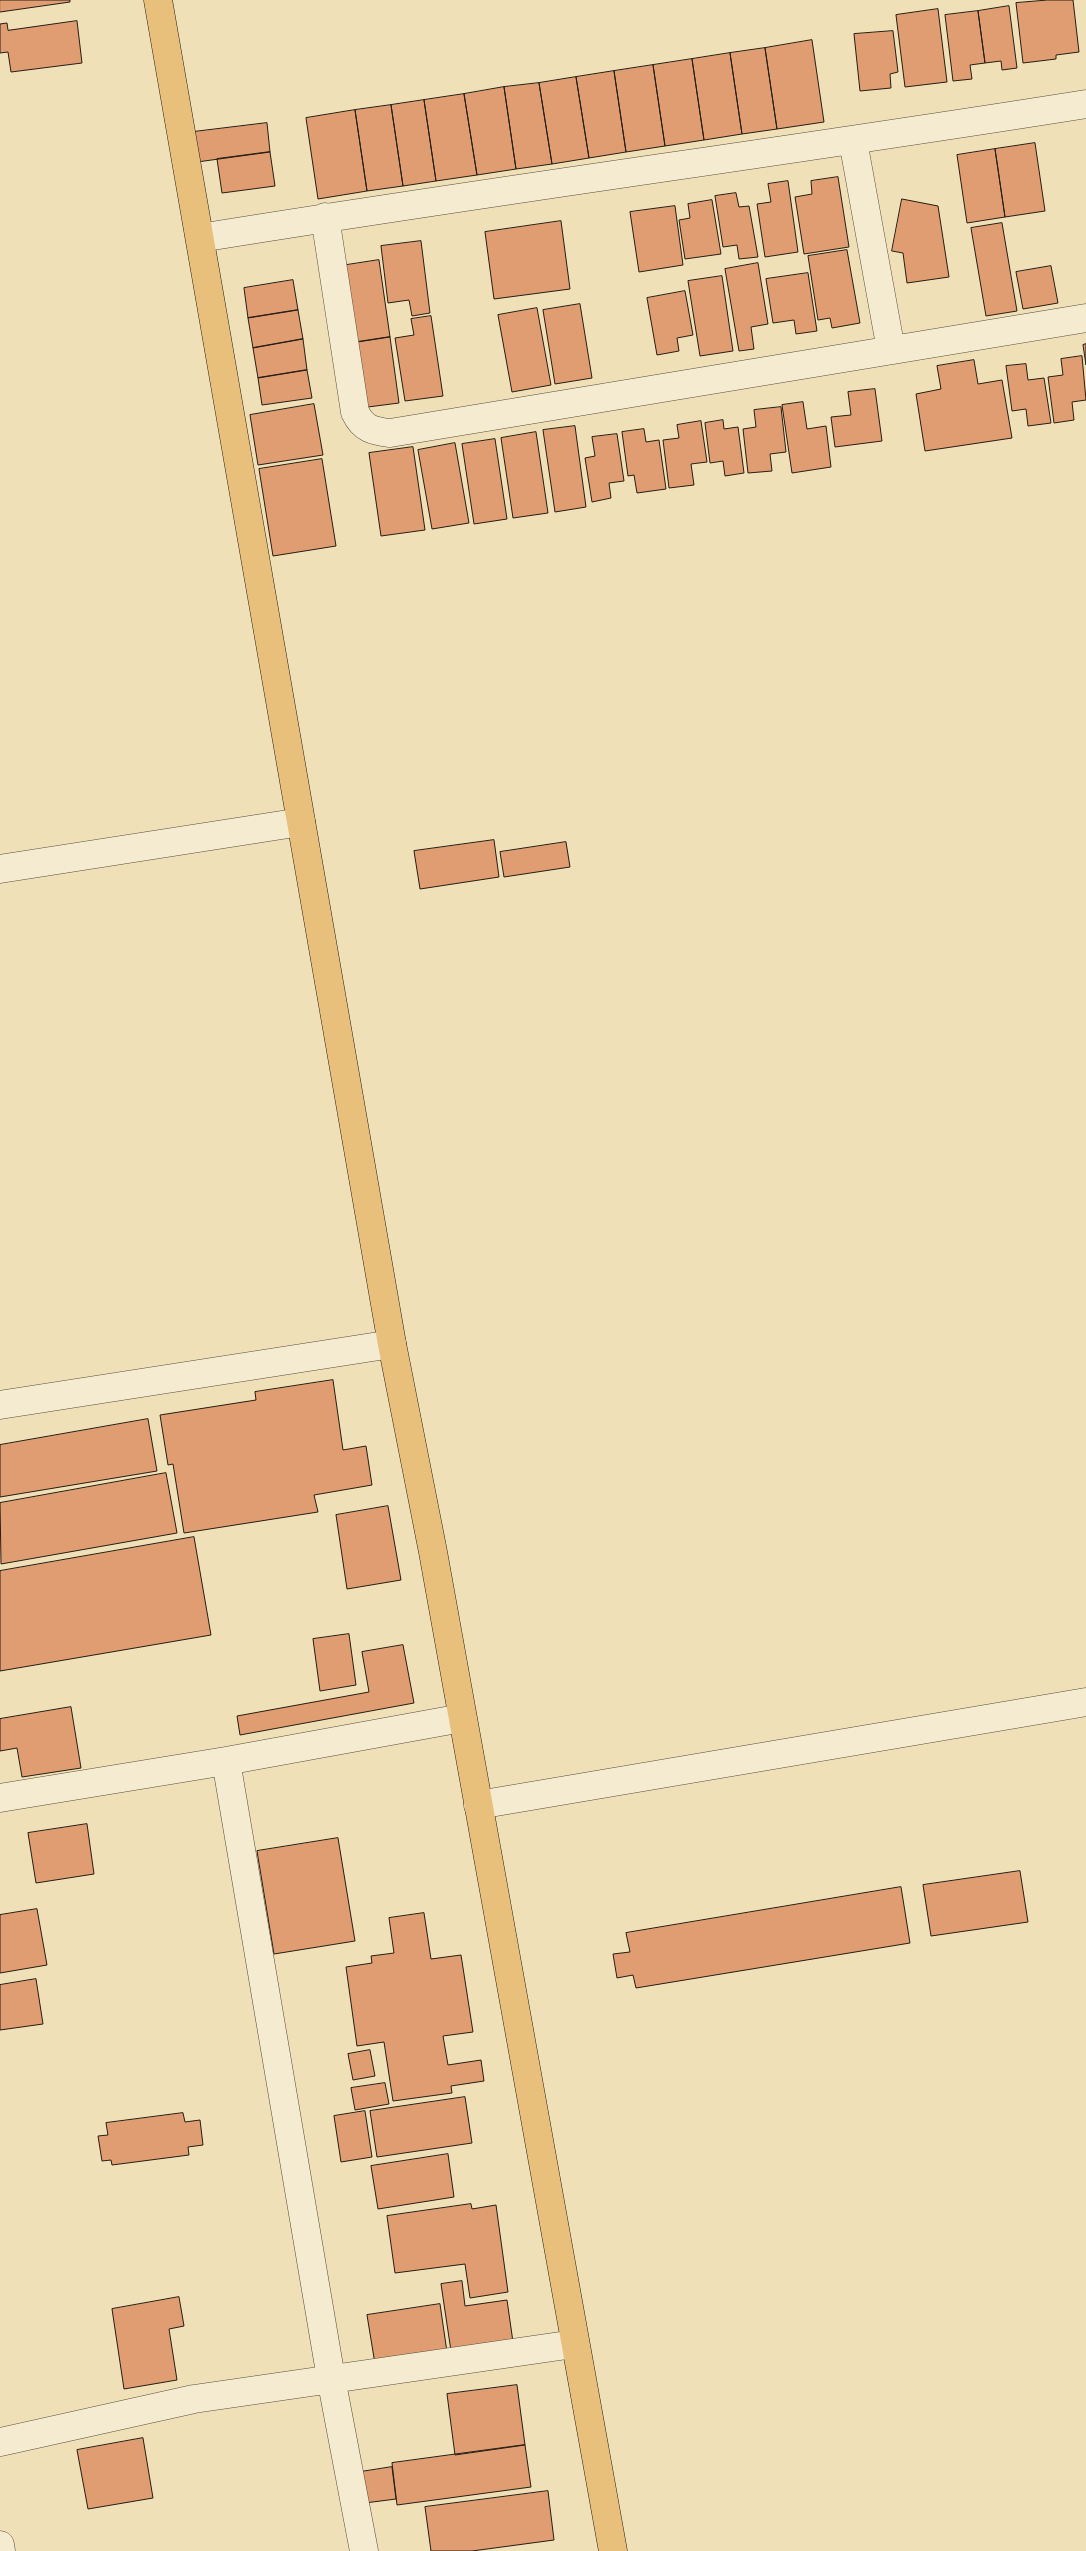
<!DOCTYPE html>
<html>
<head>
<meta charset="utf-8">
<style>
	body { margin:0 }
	canvas { display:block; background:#efe0b7 }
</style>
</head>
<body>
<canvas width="1086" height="2551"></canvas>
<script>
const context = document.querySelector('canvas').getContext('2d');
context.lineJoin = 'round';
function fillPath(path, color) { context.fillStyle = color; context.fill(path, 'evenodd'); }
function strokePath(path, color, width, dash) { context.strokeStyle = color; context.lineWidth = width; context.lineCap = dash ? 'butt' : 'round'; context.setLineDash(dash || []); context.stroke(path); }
const building = new Path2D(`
	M 0,0 L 70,0 L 70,2 L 0,12 Z
	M 1048,0 L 1073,0 L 1079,52 L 1056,55 L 1056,59 L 1023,63 L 1016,3 Z
	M 1009,6 L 1017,68 L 1002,70 L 1001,61 L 985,63 L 978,11 Z
	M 938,9 L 947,82 L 905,87 L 896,15 Z
	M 978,11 L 985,63 L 970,65 L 972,79 L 953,81 L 945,15 Z
	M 77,21 L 82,63 L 11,72 L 8,52 L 0,53 L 0,24 L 7,23 L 8,30 Z
	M 893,31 L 898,72 L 890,74 L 891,88 L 860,91 L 854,34 Z
	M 812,40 L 824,122 L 777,129 L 765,48 Z
	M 765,48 L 777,129 L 742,134 L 730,53 Z
	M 730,53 L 742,134 L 704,140 L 692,59 Z
	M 692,59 L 704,140 L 665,146 L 653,65 Z
	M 653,65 L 665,146 L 626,152 L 614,71 Z
	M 614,71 L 626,152 L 589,158 L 576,77 Z
	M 576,77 L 589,158 L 552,164 L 539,83 Z
	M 539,83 L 552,164 L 516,169 L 504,87 Z
	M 504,87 L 516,169 L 477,175 L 464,94 Z
	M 464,94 L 477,175 L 436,181 L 424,100 Z
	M 424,100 L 436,181 L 403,186 L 391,105 Z
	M 391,105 L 403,186 L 367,191 L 355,110 Z
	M 355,110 L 367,191 L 318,199 L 306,118 Z
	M 267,123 L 270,152 L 197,162 L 193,132 Z
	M 1035,143 L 1045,211 L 1005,217 L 995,149 Z
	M 995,149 L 1005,217 L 967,223 L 957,155 Z
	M 270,152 L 275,186 L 222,193 L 217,159 Z
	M 838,177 L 849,247 L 804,254 L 795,197 L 812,194 L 811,181 Z
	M 788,181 L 798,252 L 765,257 L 757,204 L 771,202 L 768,184 Z
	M 736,193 L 739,207 L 749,206 L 758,257 L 739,259 L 737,245 L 723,247 L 715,196 Z
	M 902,199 L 938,206 L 949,277 L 907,283 L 903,253 L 892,251 Z
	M 712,200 L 721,254 L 685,259 L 679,220 L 690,218 L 688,204 Z
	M 675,206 L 683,265 L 639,272 L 630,212 Z
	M 561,221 L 570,289 L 494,299 L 485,232 Z
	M 1002,223 L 1017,311 L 986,316 L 971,228 Z
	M 421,241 L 430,313 L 412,316 L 409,300 L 388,303 L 381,246 Z
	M 847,250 L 860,323 L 832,328 L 830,318 L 818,320 L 808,256 Z
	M 379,260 L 390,337 L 351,343 L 340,266 Z
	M 758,263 L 768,324 L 751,327 L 754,349 L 739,351 L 725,269 Z
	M 1051,266 L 1058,303 L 1023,309 L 1016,272 Z
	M 808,273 L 817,331 L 796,334 L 794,320 L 773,323 L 766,279 Z
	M 722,276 L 733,351 L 700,356 L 688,281 Z
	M 293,280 L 298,310 L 248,318 L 244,288 Z
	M 685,291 L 693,335 L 677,338 L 679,351 L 657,355 L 647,298 Z
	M 580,304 L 592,378 L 555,384 L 543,310 Z
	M 537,308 L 551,385 L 512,392 L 498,315 Z
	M 298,310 L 303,339 L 253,348 L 248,318 Z
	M 431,316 L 443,396 L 405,401 L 395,338 L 414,335 L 411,319 Z
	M 390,337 L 399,403 L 360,408 L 351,343 Z
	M 303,339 L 307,370 L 258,378 L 253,348 Z
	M 1086,344 L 1086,365 L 1083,345 Z
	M 1082,356 L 1086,400 L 1072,402 L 1074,420 L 1054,423 L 1048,377 L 1063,375 L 1061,359 Z
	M 974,360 L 978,384 L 1002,380 L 1012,438 L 925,451 L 916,394 L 941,389 L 937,366 Z
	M 1026,364 L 1028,380 L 1044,378 L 1051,423 L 1028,426 L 1026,409 L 1012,411 L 1006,366 Z
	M 307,370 L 312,398 L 262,405 L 258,378 Z
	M 875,389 L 882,441 L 835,447 L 831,417 L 851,415 L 848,392 Z
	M 803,402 L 807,429 L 826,426 L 831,467 L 792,473 L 782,405 Z
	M 314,404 L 323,455 L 258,465 L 250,415 Z
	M 781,407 L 786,452 L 770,454 L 772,471 L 748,473 L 743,429 L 756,427 L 754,410 Z
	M 723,420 L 724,429 L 738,427 L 744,473 L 725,476 L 723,461 L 710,463 L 705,423 Z
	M 701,421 L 707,462 L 691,464 L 694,485 L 669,488 L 663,440 L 679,438 L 677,425 Z
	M 575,426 L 586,507 L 555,512 L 543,430 Z
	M 644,429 L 646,442 L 659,440 L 666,489 L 637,493 L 634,475 L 628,476 L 622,432 Z
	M 536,432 L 548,513 L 513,518 L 501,438 Z
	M 617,434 L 624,481 L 609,483 L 611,498 L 592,502 L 585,458 L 595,456 L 592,437 Z
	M 495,439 L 507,519 L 474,524 L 462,444 Z
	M 455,443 L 469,523 L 432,529 L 418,450 Z
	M 413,447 L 425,530 L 381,536 L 369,453 Z
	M 322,459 L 336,546 L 273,556 L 259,469 Z
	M 494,840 L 499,877 L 420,889 L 414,851 Z
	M 566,842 L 570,867 L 504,877 L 500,852 Z
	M 333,1380 L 343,1450 L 366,1446 L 372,1485 L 314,1495 L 318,1512 L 184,1533 L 173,1464 L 168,1465 L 160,1415 L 256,1400 L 255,1392 Z
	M 148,1419 L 157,1471 L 0,1497 L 0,1445 Z
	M 166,1473 L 177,1533 L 1,1564 L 0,1503 Z
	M 388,1506 L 401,1580 L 347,1589 L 336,1515 Z
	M 194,1537 L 211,1635 L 0,1671 L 0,1571 Z
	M 349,1634 L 356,1685 L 320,1691 L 313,1639 Z
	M 403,1645 L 414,1703 L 240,1735 L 237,1716 L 369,1692 L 362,1652 Z
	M 71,1707 L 81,1768 L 22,1777 L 17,1748 L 0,1751 L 0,1719 Z
	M 87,1824 L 94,1874 L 36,1883 L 28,1833 Z
	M 338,1838 L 355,1941 L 274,1954 L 257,1851 Z
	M 1020,1871 L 1028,1922 L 931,1936 L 923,1885 Z
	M 901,1887 L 910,1943 L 636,1988 L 633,1975 L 617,1978 L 613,1954 L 630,1952 L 626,1933 Z
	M 37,1909 L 47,1965 L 0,1973 L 0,1915 Z
	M 424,1913 L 431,1959 L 461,1955 L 473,2032 L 443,2036 L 448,2065 L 481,2060 L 484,2081 L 451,2086 L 452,2093 L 393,2101 L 384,2042 L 357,2046 L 346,1967 L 372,1963 L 371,1956 L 394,1953 L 389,1918 Z
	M 36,1979 L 43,2024 L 0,2030 L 0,1985 Z
	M 370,2050 L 375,2076 L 353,2080 L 348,2054 Z
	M 385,2083 L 389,2104 L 355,2110 L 351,2088 Z
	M 465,2097 L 472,2143 L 377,2157 L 370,2111 Z
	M 365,2111 L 372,2157 L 341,2162 L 334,2116 Z
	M 183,2113 L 185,2122 L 200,2120 L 203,2145 L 188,2147 L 189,2155 L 112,2165 L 111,2160 L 102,2161 L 98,2136 L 108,2135 L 106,2123 Z
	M 448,2154 L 454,2197 L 378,2209 L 371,2166 Z
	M 471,2204 L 472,2209 L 496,2205 L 508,2292 L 470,2298 L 465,2264 L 395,2273 L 387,2216 Z
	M 462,2281 L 465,2306 L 507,2300 L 513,2342 L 451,2351 L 441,2284 Z
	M 179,2297 L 184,2326 L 169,2329 L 177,2380 L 124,2389 L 112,2309 Z
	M 440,2304 L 448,2359 L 376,2370 L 367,2315 Z
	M 517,2385 L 525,2445 L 455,2455 L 447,2394 Z
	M 143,2438 L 153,2498 L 88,2509 L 77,2450 Z
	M 525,2445 L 531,2487 L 397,2505 L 392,2463 Z
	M 392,2467 L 396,2499 L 357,2504 L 354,2473 Z
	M 548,2491 L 554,2540 L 472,2551 L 431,2551 L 425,2507 Z`);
const minor = new Path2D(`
	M 853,141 L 891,350
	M 325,217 L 355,412 C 363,429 373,431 390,433 L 1086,318
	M 200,238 C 495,190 791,151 1086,104
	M 0,869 L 301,822
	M 0,1405 L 392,1344
	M 226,1761 L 331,2378 L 364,2551
	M 0,1798 L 226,1761 L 462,1718
	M 478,1805 L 1086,1702
	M 0,2442 L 194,2399 L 574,2344
	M 0,2545 L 1,2551`);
const major = new Path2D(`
	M 158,0 L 392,1344 L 433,1552 L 613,2551`);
fillPath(building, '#e19d72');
strokePath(building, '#251d14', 1);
strokePath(minor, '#584e3d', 29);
strokePath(major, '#251d14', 29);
strokePath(minor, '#f5ebd0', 28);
strokePath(major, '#e8c07c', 28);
</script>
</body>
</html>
